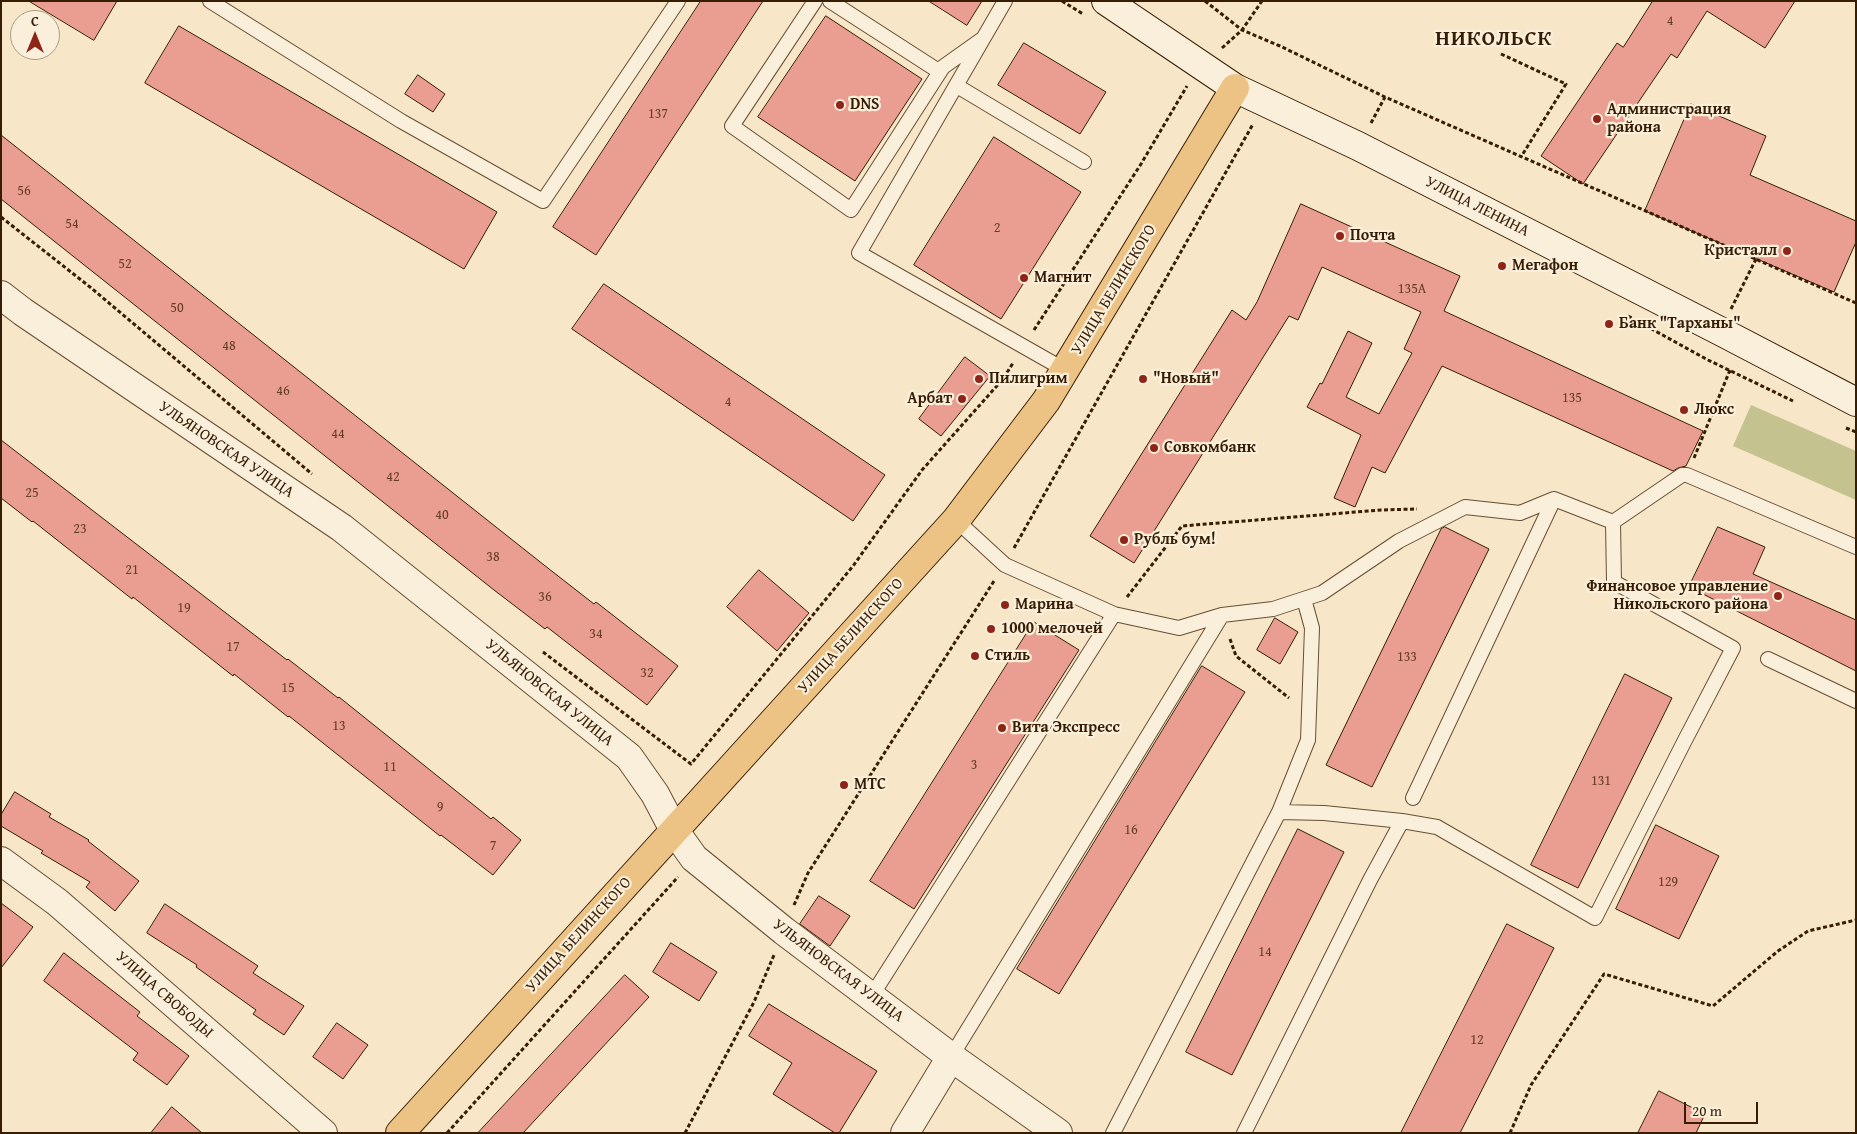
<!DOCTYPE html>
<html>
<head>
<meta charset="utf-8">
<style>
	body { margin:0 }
	#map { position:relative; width:1857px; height:1134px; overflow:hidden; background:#f7e6c7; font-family:"Gentium Book Plus",serif }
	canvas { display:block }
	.frame { position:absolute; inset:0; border:2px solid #371d04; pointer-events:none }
	.north { position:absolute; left:10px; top:10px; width:50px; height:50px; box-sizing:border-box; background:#faefdb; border:1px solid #ac9b85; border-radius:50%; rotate:0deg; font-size:14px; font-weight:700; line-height:20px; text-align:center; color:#371d04 }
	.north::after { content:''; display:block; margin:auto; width:18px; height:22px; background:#8f2418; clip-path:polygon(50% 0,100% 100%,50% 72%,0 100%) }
	.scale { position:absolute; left:1684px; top:1102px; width:74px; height:22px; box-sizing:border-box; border:2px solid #371d04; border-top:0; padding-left:6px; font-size:15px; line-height:18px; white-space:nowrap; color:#371d04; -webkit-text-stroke:4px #faefdb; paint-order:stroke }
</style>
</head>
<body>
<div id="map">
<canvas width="1857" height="1134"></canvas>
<div class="frame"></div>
<div class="north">С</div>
<div class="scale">20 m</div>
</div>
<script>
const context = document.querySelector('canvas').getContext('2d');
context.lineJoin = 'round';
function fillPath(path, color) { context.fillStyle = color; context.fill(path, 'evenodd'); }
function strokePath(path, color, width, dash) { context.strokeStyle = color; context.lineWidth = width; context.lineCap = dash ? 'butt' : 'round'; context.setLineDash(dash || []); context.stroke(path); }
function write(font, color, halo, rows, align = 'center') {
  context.font = font + ' "Gentium Book Plus",serif'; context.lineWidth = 4.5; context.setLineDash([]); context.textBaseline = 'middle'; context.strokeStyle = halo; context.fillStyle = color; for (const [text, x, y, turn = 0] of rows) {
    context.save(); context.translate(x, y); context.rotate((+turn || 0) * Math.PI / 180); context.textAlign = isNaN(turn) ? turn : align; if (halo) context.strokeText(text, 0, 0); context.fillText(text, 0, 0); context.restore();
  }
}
const green = new Path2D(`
	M 1751,405 L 1856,451 L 1856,500 L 1733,446 Z`);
const building = new Path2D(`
	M 29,1 L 117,1 L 94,40 Z
	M 701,1 L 763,1 L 596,255 L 553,227 Z
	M 929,1 L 982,1 L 967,25 Z
	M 1653,1 L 1795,1 L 1765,48 L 1707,11 L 1677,58 L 1671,54 L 1583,184 L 1541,156 L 1617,43 L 1623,47 Z
	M 826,16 L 922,79 L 855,181 L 758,117 Z
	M 179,26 L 497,212 L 464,269 L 145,83 Z
	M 1024,43 L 1106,92 L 1080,134 L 998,85 Z
	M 418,75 L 445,94 L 433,112 L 405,94 Z
	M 1691,104 L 1766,136 L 1750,175 L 1856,221 L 1856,242 L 1834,292 L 1645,211 Z
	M 1,135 L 544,565 L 594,604 L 596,602 L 678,666 L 647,705 L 547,627 L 545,629 L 494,590 L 1,199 Z
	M 994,137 L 1081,192 L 1001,319 L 914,265 Z
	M 1301,204 L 1460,276 L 1444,311 L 1703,431 L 1686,466 L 1678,468 L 1673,471 L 1442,366 L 1385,473 L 1372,467 L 1355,507 L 1334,498 L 1361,435 L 1307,407 L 1320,383 L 1322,384 L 1348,331 L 1372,343 L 1346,397 L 1379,414 L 1412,353 L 1404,349 L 1421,312 L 1322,267 L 1298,320 L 1289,316 L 1134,563 L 1090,536 L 1232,310 L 1246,320 L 1257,302 Z
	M 604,284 L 885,475 L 853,521 L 572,329 Z
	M 965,357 L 990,376 L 941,436 L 919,419 Z
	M 1,440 L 287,660 L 288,659 L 338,698 L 339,697 L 491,819 L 493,817 L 521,840 L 493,875 L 441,835 L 440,836 L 289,716 L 288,717 L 234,674 L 233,676 L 133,597 L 132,599 L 33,521 L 32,522 L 1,498 Z
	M 1445,527 L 1489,549 L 1372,787 L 1326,765 L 1441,529 Z
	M 1718,527 L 1765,547 L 1753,574 L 1856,620 L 1856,671 L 1689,587 Z
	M 759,570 L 809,613 L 777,651 L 727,607 Z
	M 1275,618 L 1298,632 L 1280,664 L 1257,650 Z
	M 1034,622 L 1079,650 L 914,909 L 870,881 Z
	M 1202,666 L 1245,692 L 1059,994 L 1017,969 Z
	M 1625,674 L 1672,698 L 1578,888 L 1531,865 Z
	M 15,792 L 51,814 L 49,817 L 89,840 L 88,841 L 139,881 L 115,911 L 86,887 L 90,882 L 41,853 L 43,851 L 1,826 L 1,815 Z
	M 1656,825 L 1719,856 L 1679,939 L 1616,909 Z
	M 1298,829 L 1344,852 L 1232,1075 L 1186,1052 Z
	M 819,896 L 850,916 L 830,946 L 800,924 Z
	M 1,903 L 33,927 L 1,968 Z
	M 165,904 L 258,966 L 253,973 L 304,1006 L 284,1035 L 253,1014 L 256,1010 L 196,967 L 197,965 L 147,933 Z
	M 1507,924 L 1554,948 L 1460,1133 L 1401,1133 Z
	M 671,943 L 717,972 L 699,1001 L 653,972 Z
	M 64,953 L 140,1012 L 137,1016 L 189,1056 L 167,1085 L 133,1060 L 138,1053 L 44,981 Z
	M 625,975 L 649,997 L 523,1133 L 478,1133 Z
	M 769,1004 L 877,1071 L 839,1133 L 835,1133 L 773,1094 L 792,1063 L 749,1036 Z
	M 337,1023 L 368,1045 L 343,1079 L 313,1057 Z
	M 1659,1091 L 1705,1114 L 1696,1133 L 1638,1133 Z
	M 172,1107 L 202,1133 L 151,1133 Z`);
const path = new Path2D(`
	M 1062,1 L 1083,14
	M 1205,1 L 1242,30 L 1280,46 L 1385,97 L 1856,303
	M 1222,48 L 1242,30 L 1262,1
	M 1501,54 L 1566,84 L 1521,157
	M 1371,123 L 1385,97
	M 1,217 L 90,287 L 312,474
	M 1731,309 L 1756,259
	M 1628,316 L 1708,360 L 1793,401
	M 1034,330 L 1141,164 L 1187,86
	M 1846,428 L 1856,432
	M 1694,458 L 1730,370
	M 1014,548 L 1253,124
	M 1127,597 L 1182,526 L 1381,510 L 1417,509
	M 1230,639 L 1236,656 L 1289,698
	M 543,652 L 691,764 L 853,566 L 922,470 L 1003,379 L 1013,363
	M 794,905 L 808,873 L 994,581
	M 447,1133 L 678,877
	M 685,1133 L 754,1002 L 774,955
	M 1510,1133 L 1531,1085 L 1604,974 L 1713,1006 L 1778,951 L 1808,931 L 1856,920`);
const lane = new Path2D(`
	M 210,1 L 401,121 L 543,201 L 678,1
	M 815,1 L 732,126 L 851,210 L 943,67 L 981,40
	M 830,1 L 940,72
	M 1005,1 L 859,253 L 1065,370
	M 957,86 L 1084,162
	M 956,520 L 1005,565 L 1114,614 L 1179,628 L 1222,615 L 1273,609 L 1322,593 L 1399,541 L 1465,507 L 1520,513 L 1554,499 L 1613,522 L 1682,475 L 1687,475 L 1856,547
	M 1768,659 L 1856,701
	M 1413,798 L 1554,499
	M 1279,812 L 1308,740 L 1312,628 L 1304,599
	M 871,997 L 1114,614
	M 951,1057 L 1222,615
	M 1113,1133 L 1279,812 L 1324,813 L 1402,821 L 1437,827 L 1595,918 L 1683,744 L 1733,648 L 1614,582 L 1613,522
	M 1244,1133 L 1370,880 L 1402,821`);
const street = new Path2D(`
	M 1,295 L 23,312 L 342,528 L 629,757 L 655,794 L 674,830 L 694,858 L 784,931 L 951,1057 L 1058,1133
	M 1,861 L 57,902 L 323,1133
	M 905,1133 L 951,1057`);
const secondary = new Path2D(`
	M 1106,1 L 1235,88 L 1358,146 L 1720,331 L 1856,402`);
const primary = new Path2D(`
	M 400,1133 L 956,520 L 1046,401 L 1235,88`);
const markers = [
	[840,105,5,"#8f2418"],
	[1597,119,5,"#8f2418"],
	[1340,236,5,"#8f2418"],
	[1787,251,5,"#8f2418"],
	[1502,266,5,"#8f2418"],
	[1024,278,5,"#8f2418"],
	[1609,324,5,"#8f2418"],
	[979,379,5,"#8f2418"],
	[1143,379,5,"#8f2418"],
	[962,399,5,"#8f2418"],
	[1684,410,5,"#8f2418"],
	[1154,448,5,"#8f2418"],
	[1124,540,5,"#8f2418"],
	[1778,596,5,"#8f2418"],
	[1005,605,5,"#8f2418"],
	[991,629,5,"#8f2418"],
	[975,656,5,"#8f2418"],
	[1002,728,5,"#8f2418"],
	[844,785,5,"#8f2418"]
];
const numberNames = [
	["4",1670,21],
	["137",658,114],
	["56",24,191],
	["54",72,224],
	["2",997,228],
	["52",125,264],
	["135А",1412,289],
	["50",177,308],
	["48",229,346],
	["46",283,391],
	["135",1572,398],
	["4",728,402],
	["44",338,434],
	["42",393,477],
	["25",32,493],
	["40",442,515],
	["23",80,529],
	["38",493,557],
	["21",132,570],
	["36",545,597],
	["19",184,608],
	["34",596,634],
	["17",233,647],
	["133",1407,657],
	["32",647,673],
	["15",288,688],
	["13",339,726],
	["3",974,765],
	["11",390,767],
	["131",1601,781],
	["9",440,807],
	["16",1131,830],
	["7",493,846],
	["129",1668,882],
	["14",1265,952],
	["12",1477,1040]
];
const poiNames = [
	["DNS",850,105],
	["Администрация",1607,110],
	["района",1607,128],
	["Почта",1350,236],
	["Кристалл",1777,251,"right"],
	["Мегафон",1512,266],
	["Магнит",1034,278],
	["Банк \"Тарханы\"",1619,324],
	["Пилигрим",989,379],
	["\"Новый\"",1153,379],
	["Арбат",952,399,"right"],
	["Люкс",1694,410],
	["Совкомбанк",1164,448],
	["Рубль бум!",1134,540],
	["Финансовое управление",1768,587,"right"],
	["Никольского района",1768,605,"right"],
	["Марина",1015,605],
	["1000 мелочей",1001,629],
	["Стиль",985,656],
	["Вита Экспресс",1012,728],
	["МТС",854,785]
];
const streetNames = [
	["УЛИЦА ЛЕНИНА",1477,207,27],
	["УЛИЦА БЕЛИНСКОГО",1114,290,-59],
	["УЛЬЯНОВСКАЯ УЛИЦА",226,450,34],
	["УЛИЦА БЕЛИНСКОГО",851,636,-48],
	["УЛЬЯНОВСКАЯ УЛИЦА",549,693,39],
	["УЛИЦА БЕЛИНСКОГО",579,935,-48],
	["УЛЬЯНОВСКАЯ УЛИЦА",838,971,37],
	["УЛИЦА СВОБОДЫ",164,995,41]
];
const districtNames = [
	["НИКОЛЬСК",1494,40]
];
fillPath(green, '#c4c390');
fillPath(building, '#ea9e91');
strokePath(building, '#371d04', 1);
strokePath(lane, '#674f35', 16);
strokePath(street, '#674f35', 30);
strokePath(secondary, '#371d04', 30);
strokePath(primary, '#371d04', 30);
strokePath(path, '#371d04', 3, [4, 2.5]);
strokePath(lane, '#faefdb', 14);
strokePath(street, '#faefdb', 28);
strokePath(secondary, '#faefdb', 28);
strokePath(primary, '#ecc384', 28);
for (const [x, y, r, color] of markers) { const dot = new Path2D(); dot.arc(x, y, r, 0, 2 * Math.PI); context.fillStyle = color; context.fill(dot); strokePath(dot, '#faefdb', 2); }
write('14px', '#643d27', null, numberNames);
write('bold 16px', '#371d04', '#faefdb', poiNames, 'left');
write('16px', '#371d04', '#faefdb', streetNames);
context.letterSpacing = '1px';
write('bold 21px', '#371d04', '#faefdb', districtNames);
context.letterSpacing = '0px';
</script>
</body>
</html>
